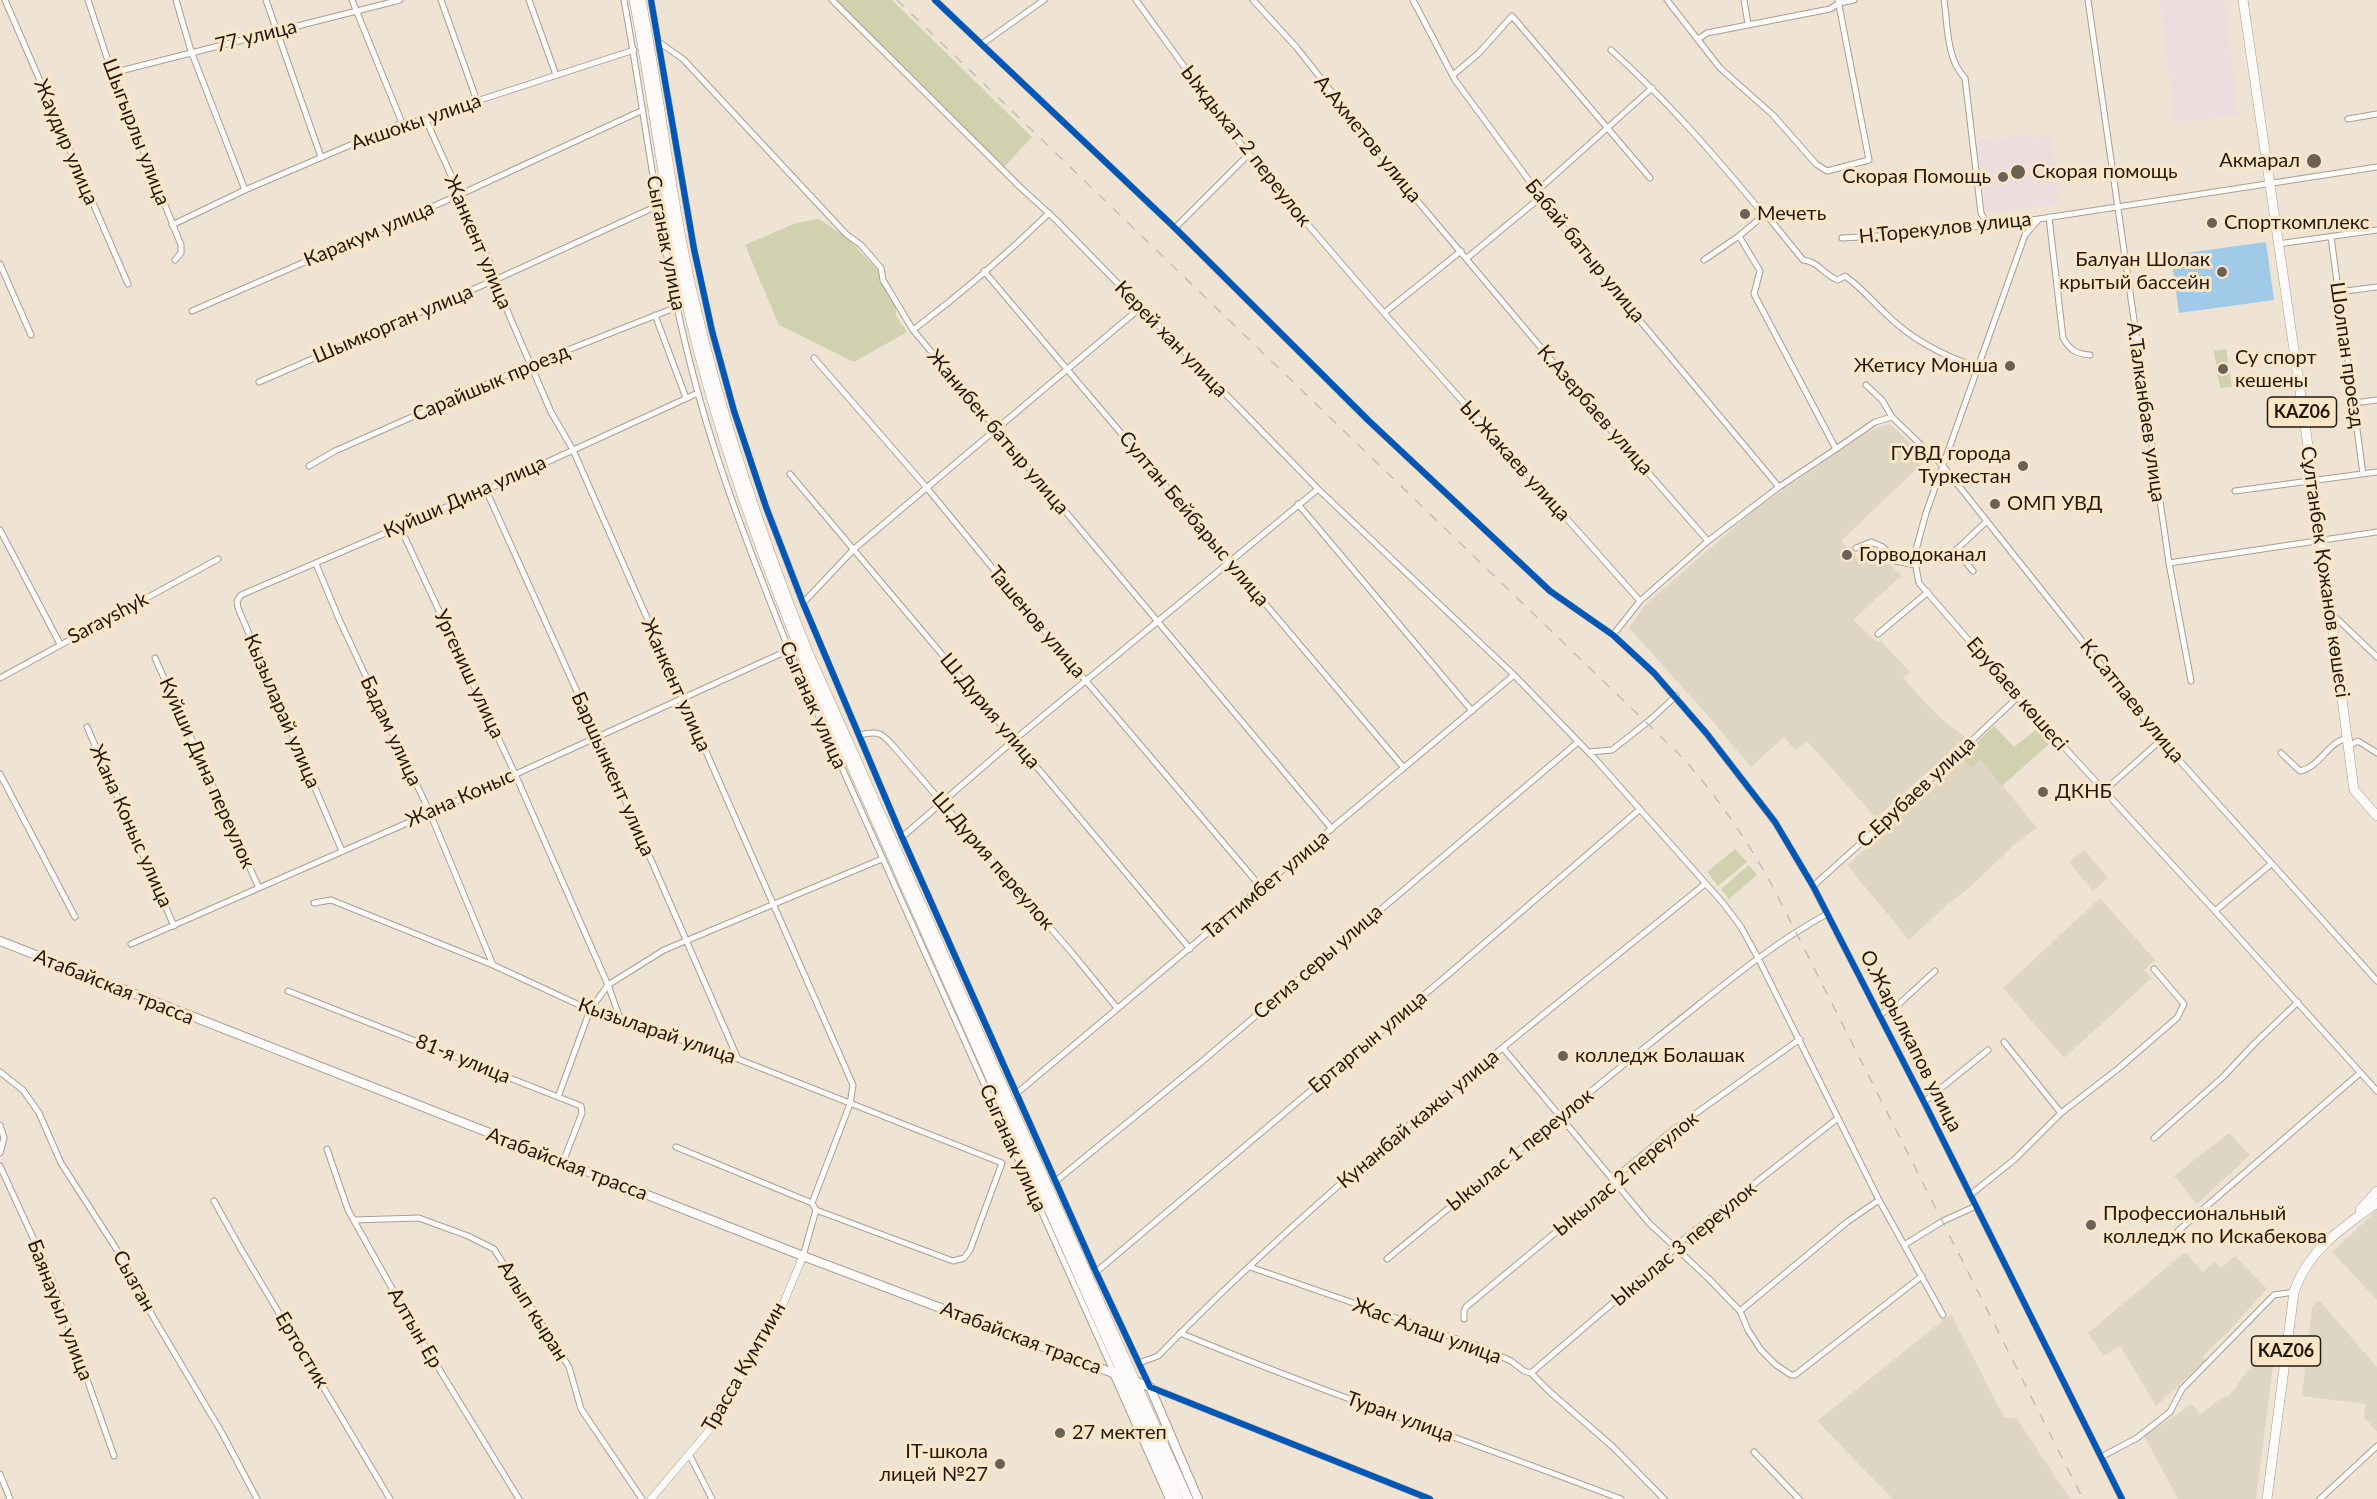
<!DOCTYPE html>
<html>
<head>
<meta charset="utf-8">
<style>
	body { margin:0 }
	canvas { display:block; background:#efe4d4 }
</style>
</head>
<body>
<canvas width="2377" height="1499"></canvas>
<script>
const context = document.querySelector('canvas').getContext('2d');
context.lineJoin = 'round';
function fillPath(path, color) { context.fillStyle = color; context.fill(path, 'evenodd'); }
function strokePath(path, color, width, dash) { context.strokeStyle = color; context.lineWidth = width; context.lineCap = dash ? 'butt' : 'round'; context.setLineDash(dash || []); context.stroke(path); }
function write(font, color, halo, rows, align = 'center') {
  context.font = font + ' Lato,sans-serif'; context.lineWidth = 6; context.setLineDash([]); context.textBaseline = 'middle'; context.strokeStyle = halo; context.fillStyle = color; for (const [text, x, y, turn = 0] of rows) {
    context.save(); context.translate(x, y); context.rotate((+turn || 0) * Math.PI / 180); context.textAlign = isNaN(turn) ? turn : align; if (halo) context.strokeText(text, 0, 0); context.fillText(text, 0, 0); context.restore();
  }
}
const industrial = new Path2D(`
	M 1890,424 L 1927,459 L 1841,541 L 1863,564 L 1877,551 L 1901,576 L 1853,620 L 1877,642 L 1880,640 L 1896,657 L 1910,672 L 1903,678 L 1939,717 L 1966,738 L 1876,818 L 1807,741 L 1795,750 L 1784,737 L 1751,767 L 1703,710 L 1629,628 L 1645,605 L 1754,510 L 1869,431 Z
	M 1981,759 L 2037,828 L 2014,845 L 1968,889 L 1950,902 L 1909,940 L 1847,865 L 1963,760 L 1971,768 Z
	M 2085,850 L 2108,878 L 2093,891 L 2069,862 Z
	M 2100,898 L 2155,960 L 2144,970 L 2152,978 L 2064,1058 L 2003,988 Z
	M 2229,1133 L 2250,1155 L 2197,1204 L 2174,1176 Z
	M 2377,1210 L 2377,1300 L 2332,1252 Z
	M 2185,1252 L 2203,1272 L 2215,1262 L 2221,1268 L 2235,1256 L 2267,1289 L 2228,1332 L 2202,1357 L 2206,1360 L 2156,1406 L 2120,1346 L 2103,1356 L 2088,1333 Z
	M 2319,1300 L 2377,1367 L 2377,1432 L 2364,1417 L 2366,1404 L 2302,1396 L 2312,1307 Z
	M 1951,1314 L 2004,1417 L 2017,1419 L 2070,1499 L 1893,1499 L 1817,1421 Z
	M 2270,1347 L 2275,1350 L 2256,1499 L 2178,1499 L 2144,1436 L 2192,1404 L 2201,1414 L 2224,1396 L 2228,1397 L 2253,1364 Z`);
const medical = new Path2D(`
	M 2160,0 L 2224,0 L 2239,114 L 2175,123 Z
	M 2030,134 L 2030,138 L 2051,135 L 2059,204 L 1986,213 L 1977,141 Z`);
const green = new Path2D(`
	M 836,0 L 892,0 L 1032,137 L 1003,168 Z
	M 819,219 L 846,237 L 878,270 L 881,281 L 896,304 L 896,316 L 907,332 L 854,362 L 779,325 L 745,245 L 796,223 Z
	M 2226,349 L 2232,387 L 2220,388 L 2214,351 Z
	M 1994,726 L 2014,747 L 2037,729 L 2050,743 L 2002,786 L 1981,760 L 1971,768 L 1963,760 L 1968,755 L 1966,752 Z
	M 1735,849 L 1747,862 L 1718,886 L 1707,872 Z
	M 1749,865 L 1757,875 L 1729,899 L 1721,889 Z`);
const water = new Path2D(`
	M 2266,242 L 2274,300 L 2179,313 L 2171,255 Z`);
const minor = new Path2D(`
	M 5,0 L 128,284
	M 88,0 L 112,73 L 181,245 L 181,253 L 175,260
	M 176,0 L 191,51 L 245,190
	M 266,0 L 321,157
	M 352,0 L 402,123
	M 441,0 L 477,101
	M 529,0 L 556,75
	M 624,0 C 648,131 662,264 698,393 C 722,481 756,566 789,650 L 1114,1373
	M 651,0 L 694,249 L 712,331 L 734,411 L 766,507 L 803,603 L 902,837 L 1096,1272 L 1150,1387 L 1430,1499
	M 832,0 L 1020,187 L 1055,219 L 1318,489 L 1514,675 L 1597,761 L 1723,903 L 1741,927 L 1758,958 L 1879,1200 L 1943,1315
	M 935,0 L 1175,228 L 1369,421 L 1499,543 L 1550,591 L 1613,635 L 1654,673 L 1707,734 L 1775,822 L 1813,886 L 1924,1102 L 2122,1499
	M 1136,0 L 1233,134 L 1272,183 L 1384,313 L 1640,601 L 1613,635
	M 1253,0 L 1297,48 L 1410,192 L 1596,413 L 1708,541
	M 1413,0 L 1455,80 L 1575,243 L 1779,487
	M 1667,0 L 1720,68 L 1773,115 L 1816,164 L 1827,171 L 1869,160 L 1838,0
	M 1744,0 L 1748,24
	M 1944,0 C 1948,25 1946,59 1965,78 L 1981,213 L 1987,224
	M 2088,0 L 2169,563 L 2191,681
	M 1698,39 L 1707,33 L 1830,9 L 1839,3 L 1854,0
	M 660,43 L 683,59 L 846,234 L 861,245 L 881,268 L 883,280 L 913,330 L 1332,829
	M 982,44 L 1044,0
	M 1611,50 C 1667,100 1716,157 1764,215 L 1739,236 L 1760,271 L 1754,294 L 1836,449 L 1875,422 L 1892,417 L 1943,466 L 2161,740 L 2377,981
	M 112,73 L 400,0
	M 1453,75 L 1479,53 L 1512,16 L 1650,178
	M 2348,119 L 2377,114
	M 426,120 L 483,246 L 497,279 L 500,294 L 551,412 L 573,450 L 853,1085 L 850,1104 L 812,1203 L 816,1210 L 803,1256
	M 1537,191 L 1652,88
	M 1764,215 L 1769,218 L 1803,260 C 1818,261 1825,276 1838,280 L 1845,276 C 1861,287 1872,301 1886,314 C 1912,340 1943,356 1978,367
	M 2049,217 L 2063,338 C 2070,350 2076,354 2090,355
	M 2039,219 L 2025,235 L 1926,513 L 1914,557 L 1919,583 L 2018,697 L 2215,911 L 2377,1091
	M 172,225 L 245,190 L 402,123 L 426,120 L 477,101 L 634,50
	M 1175,228 L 1249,154
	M 2331,237 L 2363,474
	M 1842,238 L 1916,234 L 2039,219 L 2377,167
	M 2278,244 L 2377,230
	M 1467,258 L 1541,197
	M 1704,260 L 1739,236
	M 0,264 L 31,335
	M 984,271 L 1404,768
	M 2338,292 L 2377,287
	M 192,311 L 459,195 L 643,110
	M 1384,313 L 1461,251
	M 655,315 L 686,398
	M 913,330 C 961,294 1006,255 1049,213
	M 814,358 L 927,488 L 1059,649 L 1260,886
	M 259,382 L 497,279 L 657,206
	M 1866,385 L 1882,400 L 1892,417
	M 2354,403 L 2377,400
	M 309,466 L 335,451 L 532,364 L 677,307
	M 790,474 L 1190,949
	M 486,490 L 597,736 L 738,1059
	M 2235,491 L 2377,472
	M 1298,504 L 1472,711
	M 400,527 L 515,774 L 608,985 L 621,1021
	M 0,530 L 60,644
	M 1856,548 L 1871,542 L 1883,547 L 1895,561 L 1916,565
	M 2169,563 L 2377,532
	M 316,564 L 339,619 L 430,813 L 493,965
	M 1973,571 L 1956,550 L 1987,521
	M 1640,601 L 1708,541 L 1779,487 L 1836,449
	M 803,603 L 854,549 L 1140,308
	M 2331,613 L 2377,657
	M 1878,634 L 1928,592
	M 155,658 L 259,888
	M 0,678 L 218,559
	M 87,727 L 174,926
	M 859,735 C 879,730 882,733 895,748 L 1073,954 L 1117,1008
	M 2349,746 L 2358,741 L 2377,753
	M 1589,752 L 1612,750 L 1650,720 L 1676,696
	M 2281,753 L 2300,771 C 2321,767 2327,741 2349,738
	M 0,774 L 75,917
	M 2104,791 L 2161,740
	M 902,837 L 1014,740 L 1318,489
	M 342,851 L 238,608 L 237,601 L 241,595 L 486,490 L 698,393
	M 1813,886 L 1901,807 L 2018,697
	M 314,903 L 331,900 L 493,965 L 590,1010 L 738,1059 L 1002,1163 L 970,1250 L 964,1258 L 953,1261 L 816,1210
	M 2215,911 L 2271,864
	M 131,944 L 430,813 L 789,650
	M 288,991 L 581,1106 L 582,1113 L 563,1162
	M 1879,1015 L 1900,1003 L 1935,971
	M 2004,1042 L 2061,1113
	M 1503,1048 L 1649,1223 L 1709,1279 L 1740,1311 L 1748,1330 L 1761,1350 L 1776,1365 L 1791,1375 L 1795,1375 L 1922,1276
	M 0,1072 L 23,1090 L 39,1113 L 61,1163 L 117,1250 L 156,1322 L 222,1433 L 257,1499
	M 1017,1093 C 1182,953 1348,814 1514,675
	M 558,1097 L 590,1010 L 608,985 L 664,950 L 882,859
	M 1924,1102 L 1988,1050
	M 0,1125 L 4,1138 L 0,1153
	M 2154,1138 L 2223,1077 L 2254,1044 L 2298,1002
	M 676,1147 L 812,1203
	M 327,1149 L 348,1210 L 417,1333 L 519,1499
	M 0,1166 L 51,1277 L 114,1456
	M 1056,1181 L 1199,1064 L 1578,742
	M 1970,1195 L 2015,1159 L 2061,1113 L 2119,1068 L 2177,1018 L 2184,1004 L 2154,969
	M 214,1201 L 242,1251 L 390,1499
	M 354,1220 L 419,1218 L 468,1236 L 494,1249 L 569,1367 L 581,1409 L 642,1499
	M 2178,1231 L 2360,1073
	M 1904,1245 L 1943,1221 L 1976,1206
	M 1387,1259 C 1477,1185 1567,1110 1658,1037 C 1713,994 1766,947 1827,914
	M 1250,1267 L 1483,1348 L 1511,1361 L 1524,1371 L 1531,1373 L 1550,1392 L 1613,1447 L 1664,1499
	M 1096,1272 L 1450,973 L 1639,810
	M 1740,1311 L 1847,1222 L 1879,1200
	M 1464,1319 L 1464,1311 L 1466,1307 L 1615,1183 L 1623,1171 L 1674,1129 L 1800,1039
	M 1180,1333 C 1325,1393 1474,1443 1621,1499
	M 1139,1363 L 1158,1356 C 1326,1183 1518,1036 1705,884
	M 1531,1373 L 1664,1259 L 1684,1239 L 1838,1118
	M 1754,1452 L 1799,1499
	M 689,1454 L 712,1499
	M 2101,1457 L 2137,1438 L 2170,1412 L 2182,1389 L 2274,1295 L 2294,1292
	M 0,1474 L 10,1499
	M 2320,1499 L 2377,1446`);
const tertiary = new Path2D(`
	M 651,1499 L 711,1428 L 781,1309 L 803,1256`);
const secondary = new Path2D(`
	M 0,941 L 803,1256 L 1150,1387 L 1198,1499
	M 1114,1373 L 1170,1499`);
const primary = new Path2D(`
	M 2243,0 L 2313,480 L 2354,790 L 2377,816
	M 2360,1210 L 2377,1191
	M 2267,1499 L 2294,1292 C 2308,1250 2342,1228 2377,1203`);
const trunk = new Path2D(`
	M 634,0 C 654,101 665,203 687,304 C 714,423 755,539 801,652 L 1178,1499
	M 641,0 C 661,101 671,204 695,304 C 723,423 762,537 807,650 L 1188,1499`);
const rail = new Path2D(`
	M 897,0 L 1681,756 C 1718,797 1747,840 1773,887 L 2083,1499`);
const cycleway = new Path2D(`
	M 651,0 L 694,249 L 712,331 L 734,411 L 766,507 L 803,603 L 902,837 L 1096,1272 L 1150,1387 L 1430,1499
	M 935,0 L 1175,228 L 1369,421 L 1499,543 L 1550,591 L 1613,635 L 1654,673 L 1707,734 L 1775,822 L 1813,886 L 1924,1102 L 2122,1499`);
const markers = [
	[2314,161,8,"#6a6154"],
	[2018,172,8,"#6a6154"],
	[2003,177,6,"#6a6154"],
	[1745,214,6,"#6a6154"],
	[2212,223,6,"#6a6154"],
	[2222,272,6,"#6a6154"],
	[2010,366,6,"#6a6154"],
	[2223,369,6,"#6a6154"],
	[2023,466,6,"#6a6154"],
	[1995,504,6,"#6a6154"],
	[1847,555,6,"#6a6154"],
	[2043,792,6,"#6a6154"],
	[1563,1056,6,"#6a6154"],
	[2091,1225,6,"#6a6154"],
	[1060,1433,6,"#6a6154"],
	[1000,1464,6,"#6a6154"]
];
const shields = [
	[2302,412,69],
	[2286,1351,69]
];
const shieldNames = [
	["KАZ06",2302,412],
	["KАZ06",2286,1351]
];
const streetNames = [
	["77 улица",256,36,-14],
	["Акшокы улица",416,122,-19],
	["Шыгырлы улица",136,132,69],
	["А.Ахметов улица",1368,139,51],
	["Жаудир улица",66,142,67],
	["Ыждыхат 2 переулок",1246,146,52],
	["Н.Торекулов улица",1945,228,-6],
	["Каракум улица",369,234,-23],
	["Жанкент улица",478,242,67],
	["Сыганак улица",666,243,79],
	["Бабай батыр улица",1585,251,51],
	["Шымкорган улица",393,324,-23],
	["Керей хан улица",1171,339,46],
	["Шолпан проезд",2347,355,82],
	["Сарайшык проезд",491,383,-23],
	["К.Азербаев улица",1595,410,49],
	["А.Талканбаев улица",2146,412,82],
	["Жанибек батыр улица",998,432,50],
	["Ы.Жакаев улица",1515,461,48],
	["Куйши Дина улица",465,497,-24],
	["Султан Бейбарыс улица",1194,519,50],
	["Сұлтанбек Қожанов көшесі",2325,572,82],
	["Sarayshyk",108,618,-28],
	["Ташенов улица",1037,622,50],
	["Ургениш улица",469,674,65],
	["Жанкент улица",676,685,66],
	["Ерубаев көшесі",2017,694,49],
	["К.Сатпаев улица",2132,701,51],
	["Сыганак улица",813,705,66],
	["Кызыларай улица",282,711,67],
	["Ш.Дурия улица",990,711,50],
	["Бадам улица",391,731,65],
	["Куйши Дина переулок",207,773,66],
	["Баршынкент улица",613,774,66],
	["С.Ерубаев улица",1916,792,-43],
	["Жана Коныс",460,798,-24],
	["Жана Коныс улица",131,826,66],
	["Ш.Дурия переулок",993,861,49],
	["Таттимбет улица",1266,885,-40],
	["Сегиз серы улица",1318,962,-41],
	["Атабайская трасса",114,987,22],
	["Кызыларай улица",657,1031,19],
	["О.Жарылкапов улица",1911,1041,63],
	["Ертаргын улица",1368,1042,-40],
	["81-я улица",463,1059,22],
	["Кунанбай кажы улица",1418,1119,-40],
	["Сыганак улица",1013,1148,66],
	["Ыкылас 1 переулок",1520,1150,-39],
	["Атабайская трасса",567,1164,21],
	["Ыкылас 2 переулок",1626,1174,-40],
	["Ыкылас 3 переулок",1684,1244,-40],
	["Сызган",134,1281,61],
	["Баянауыл улица",60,1310,69],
	["Алып кыран",533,1311,58],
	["Алтын Ер",415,1328,60],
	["Жас Алаш улица",1427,1331,20],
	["Атабайская трасса",1021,1338,21],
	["Ертостик",302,1350,59],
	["Трасса Кумтиин",744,1367,-60],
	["Туран улица",1400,1417,20]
];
const poiNames = [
	["Акмарал",2300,161,"right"],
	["Скорая помощь",2032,172],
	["Скорая Помощь",1991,177,"right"],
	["Мечеть",1757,214],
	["Спорткомплекс",2224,223],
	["Балуан Шолак",2210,260,"right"],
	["крытый бассейн",2210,283,"right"],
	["Су спорт",2235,358],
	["кешены",2235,381],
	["Жетису Монша",1998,366,"right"],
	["ГУВД города",2011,454,"right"],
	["Туркестан",2011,477,"right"],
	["ОМП УВД",2007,504],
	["Горводоканал",1859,555],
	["ДКНБ",2055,792],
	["колледж Болашак",1575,1056],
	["Профессиональный",2103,1214],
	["колледж по Искабекова",2103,1237],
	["27 мектеп",1072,1433],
	["IT-школа",988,1452,"right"],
	["лицей №27",988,1475,"right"]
];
fillPath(industrial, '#dfd5c3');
fillPath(medical, '#eeddde');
fillPath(green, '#d0d1ae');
fillPath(water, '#a1c9e8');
strokePath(minor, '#a89f93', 7);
strokePath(tertiary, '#a89f93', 8);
strokePath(secondary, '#a89f93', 10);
strokePath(primary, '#a89f93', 10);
strokePath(trunk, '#a89f93', 10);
strokePath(minor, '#fdfbf9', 5);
strokePath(tertiary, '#fdfbf9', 7);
strokePath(secondary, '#fdfbf9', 8);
strokePath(primary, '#fdfbf9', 9);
strokePath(trunk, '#fdfbf9', 9);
strokePath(rail, '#c0bdb9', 1.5, [10, 10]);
strokePath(cycleway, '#0057b8', 6);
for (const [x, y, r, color] of markers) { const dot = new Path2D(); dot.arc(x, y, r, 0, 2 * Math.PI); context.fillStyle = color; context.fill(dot); strokePath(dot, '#fbe6c8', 2); }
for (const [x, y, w] of shields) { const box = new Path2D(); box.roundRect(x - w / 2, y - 15, w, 30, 4.5); context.fillStyle = '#fbe6c8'; context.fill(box); strokePath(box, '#221a0f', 1.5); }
write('bold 18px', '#221a0f', null, shieldNames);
write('20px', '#221a0f', '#fbe6c8', streetNames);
write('20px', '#221a0f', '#fbe6c8', poiNames, 'left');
</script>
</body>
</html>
